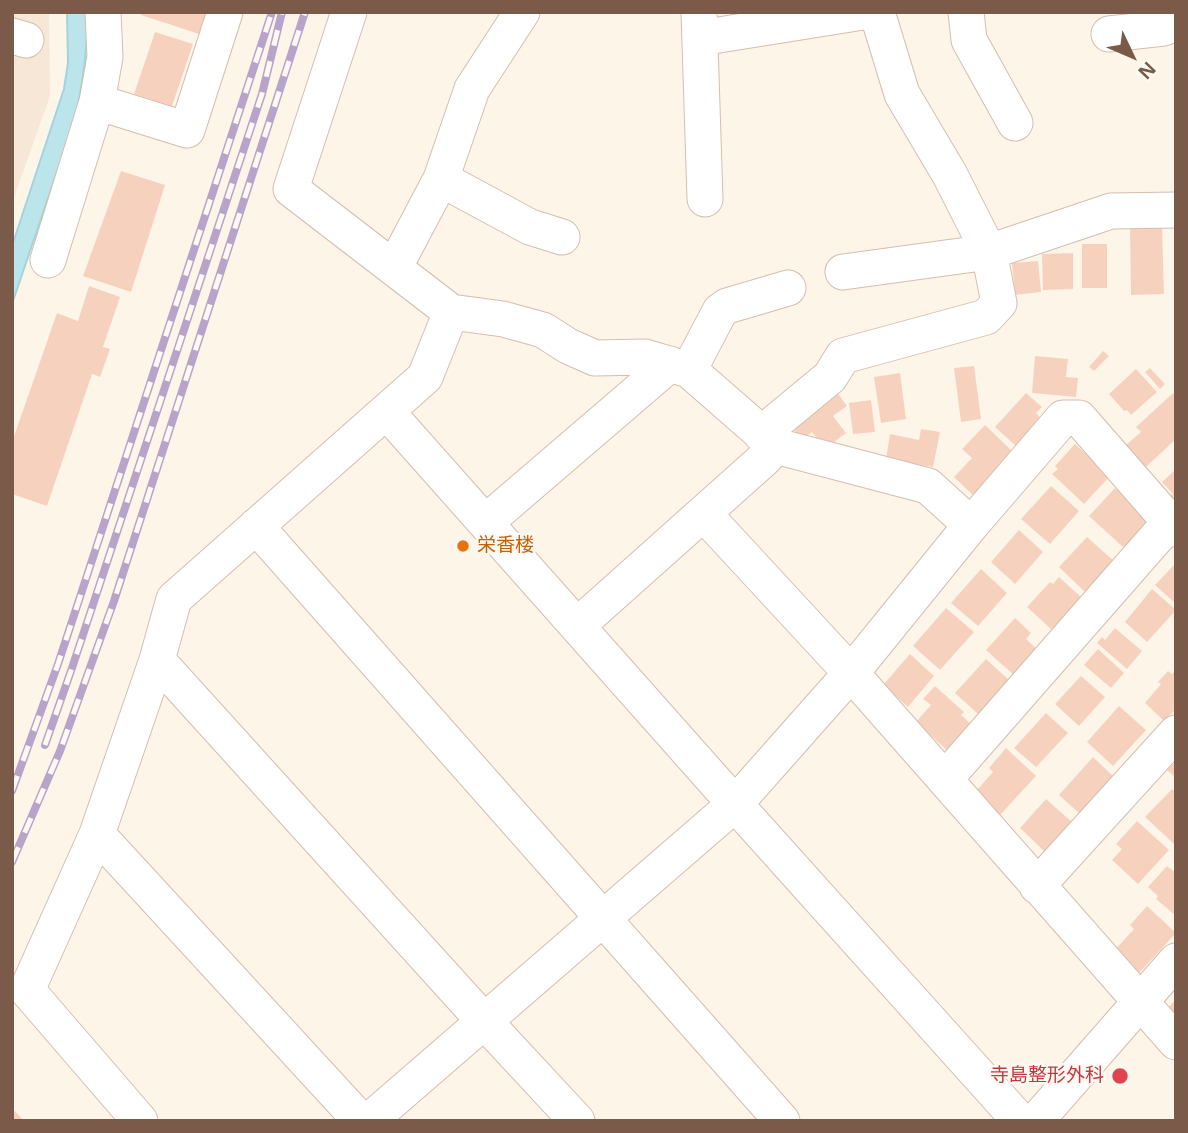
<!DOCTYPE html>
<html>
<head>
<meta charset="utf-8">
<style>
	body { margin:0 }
	#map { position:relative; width:1188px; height:1133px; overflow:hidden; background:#fef5e9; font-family:"Open Sans",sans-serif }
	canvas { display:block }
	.frame { position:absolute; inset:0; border:14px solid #7b5a49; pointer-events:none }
	.north { position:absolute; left:1097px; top:21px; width:70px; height:70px; -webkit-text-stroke:5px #fff9f1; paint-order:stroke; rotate:134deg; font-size:19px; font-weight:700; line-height:28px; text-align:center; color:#7b5a49 }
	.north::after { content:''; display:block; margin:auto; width:24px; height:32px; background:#7b5a49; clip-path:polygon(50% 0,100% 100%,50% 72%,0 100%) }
</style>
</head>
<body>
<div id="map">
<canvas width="1188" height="1133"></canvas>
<div class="frame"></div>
<div class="north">N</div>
</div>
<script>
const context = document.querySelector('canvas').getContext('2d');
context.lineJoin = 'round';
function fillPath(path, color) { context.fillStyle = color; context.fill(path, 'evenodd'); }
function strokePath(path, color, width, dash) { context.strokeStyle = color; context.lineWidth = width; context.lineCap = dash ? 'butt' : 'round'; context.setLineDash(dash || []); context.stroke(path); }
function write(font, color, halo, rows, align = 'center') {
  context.font = font + ' "Open Sans","Noto Sans JP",sans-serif'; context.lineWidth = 5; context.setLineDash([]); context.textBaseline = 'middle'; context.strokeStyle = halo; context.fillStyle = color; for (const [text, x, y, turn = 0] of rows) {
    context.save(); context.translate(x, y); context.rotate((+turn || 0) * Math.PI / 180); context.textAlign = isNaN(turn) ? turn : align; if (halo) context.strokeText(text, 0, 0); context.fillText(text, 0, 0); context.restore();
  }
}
const residential = new Path2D(`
	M 12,12 L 49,12 L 50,96 L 12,203 Z`);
const water = new Path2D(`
	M 67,12 L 87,12 C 88,49 83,83 75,119 L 12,304 L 12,246 L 64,89 L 68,63 Z`);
const building = new Path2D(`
	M 142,12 L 209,12 L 202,35 L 141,15 Z
	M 155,32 L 193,44 L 172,106 L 134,94 Z
	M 121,171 L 165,185 L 131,292 L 83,276 Z
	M 1130,225 L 1162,225 L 1164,294 L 1131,295 Z
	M 1082,244 L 1107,244 L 1107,288 L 1082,288 Z
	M 1073,253 L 1073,289 L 1043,290 L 1042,254 Z
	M 1038,261 L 1041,292 L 1015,295 L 1012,263 Z
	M 89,286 L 120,297 L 103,347 L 110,349 L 100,377 L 92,374 L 47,506 L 12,494 L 12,442 L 57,313 L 78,321 Z
	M 1103,351 L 1109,356 L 1094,371 L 1089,367 Z
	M 1035,356 L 1068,359 L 1066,377 L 1078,378 L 1076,397 L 1032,393 Z
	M 974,366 L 981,419 L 961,422 L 954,368 Z
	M 1150,368 L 1165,384 L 1160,389 L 1145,372 Z
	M 1136,369 L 1157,392 L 1131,415 L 1127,410 L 1124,411 L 1109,394 Z
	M 900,373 L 906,419 L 881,423 L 874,377 Z
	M 833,387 L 847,406 L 833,416 L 846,433 L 825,449 L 812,432 L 802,440 L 788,422 Z
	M 1026,393 L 1042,407 L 1036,413 L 1041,418 L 1016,446 L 995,427 Z
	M 1173,393 L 1176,397 L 1176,439 L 1146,467 L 1126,445 L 1141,432 L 1136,427 Z
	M 871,400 L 875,432 L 853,434 L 849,403 Z
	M 985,425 L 1015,454 L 975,497 L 954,477 L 972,458 L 962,449 Z
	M 921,429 L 940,432 L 933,467 L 886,459 L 890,434 L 919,440 Z
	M 1075,444 L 1110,476 L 1084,504 L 1052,474 L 1058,469 L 1055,466 Z
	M 1176,469 L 1176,501 L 1171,496 L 1173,494 L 1162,482 Z
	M 1051,486 L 1079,511 L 1050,544 L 1021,519 Z
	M 1115,488 L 1150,519 L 1124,548 L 1089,516 Z
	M 1019,530 L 1043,552 L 1015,584 L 991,562 Z
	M 1087,537 L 1115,562 L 1086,593 L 1059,567 Z
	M 1176,563 L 1176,604 L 1155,585 Z
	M 981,569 L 1007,593 L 978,626 L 951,603 Z
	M 1059,577 L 1083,599 L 1053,631 L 1027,607 L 1050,582 L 1053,584 Z
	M 1152,589 L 1176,610 L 1147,642 L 1125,622 Z
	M 946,608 L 974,632 L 940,670 L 913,646 Z
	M 1015,618 L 1031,633 L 1026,639 L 1038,650 L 1016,677 L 986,650 Z
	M 1115,628 L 1142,651 L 1127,669 L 1097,643 L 1102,637 L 1105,640 Z
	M 1098,649 L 1124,673 L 1111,688 L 1084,665 Z
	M 910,654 L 934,676 L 908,707 L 883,685 Z
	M 986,659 L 1010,681 L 979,715 L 955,693 Z
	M 1176,669 L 1176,709 L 1164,721 L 1145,703 L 1161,684 L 1158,682 L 1168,671 L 1172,674 Z
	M 1081,676 L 1105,697 L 1079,726 L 1055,704 Z
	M 935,686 L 964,712 L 961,715 L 973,726 L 949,752 L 916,722 L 931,705 L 923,699 Z
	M 1119,706 L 1146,730 L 1113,766 L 1087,742 Z
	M 1046,713 L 1068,733 L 1036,767 L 1014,748 Z
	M 1006,748 L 1036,776 L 1000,815 L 977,790 L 993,772 L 989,768 Z
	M 1093,757 L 1114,777 L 1080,814 L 1059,795 Z
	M 1176,761 L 1176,778 L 1167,770 Z
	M 1172,789 L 1176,793 L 1174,844 L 1145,817 Z
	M 1046,799 L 1073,823 L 1046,853 L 1020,828 Z
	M 1137,821 L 1169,850 L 1138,884 L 1112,860 L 1122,849 L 1116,844 Z
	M 1167,866 L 1176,873 L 1176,916 L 1156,899 L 1158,896 L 1148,887 Z
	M 1147,906 L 1176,933 L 1139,973 L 1112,953 L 1134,929 L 1130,925 Z
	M 1176,999 L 1176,1018 L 1167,1009 Z
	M 12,1108 L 24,1121 L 12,1121 Z`);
const minor = new Path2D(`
	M 349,12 L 291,189 L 451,312 L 503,319 L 543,330 L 568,346 L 595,358 L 645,357 L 689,370 L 776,446 L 928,486 L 971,525
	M 699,12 L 705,199
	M 966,12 L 969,40 L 1015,123
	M 1109,34 L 1164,28 L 1172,12
	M 12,36 L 26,40
	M 700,38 L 863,12
	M 97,102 L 187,130 L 225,12
	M 441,179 L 530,227 L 562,237
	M 48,260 L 97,102 L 105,57 L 103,12
	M 394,268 L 441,179 L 472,89 L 522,12
	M 843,272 L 989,252 L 1111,211 L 1176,210
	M 689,370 L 720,311 L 727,306 L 788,288
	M 387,412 L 735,804 L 1020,1121
	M 761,434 L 830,377 L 843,356 L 986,317 L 999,303 L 989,252 L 950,175 L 902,94 L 877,12
	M 704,514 L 851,673 L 1176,1042
	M 486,522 L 670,364
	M 256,526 L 782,1121
	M 577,626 L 764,459 L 776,446
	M 157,660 L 485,1022 L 577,1121
	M 945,779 L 1170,522
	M 97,834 L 361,1121
	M 1037,886 L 1176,733
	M 140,1121 L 27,990 L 97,834 L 157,660 L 174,599 L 425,377 L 451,312
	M 369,1121 L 735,804 L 851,673 L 971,525 L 1063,418 L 1079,418 L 1176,529
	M 1036,1121 L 1176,961`);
const rail = new Path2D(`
	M 45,745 L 72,668 L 262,94 L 282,12
	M 12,791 L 58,664 L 272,12
	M 12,862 L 60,751 L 114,601 L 305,12`);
const markers = [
	[463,546,7,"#e8710a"],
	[1120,1076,9,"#e0444e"]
];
const foodNames = [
	["栄香楼",477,546]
];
const healthNames = [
	["寺島整形外科",1104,1076]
];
fillPath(residential, '#f6e7d6');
fillPath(water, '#bbe5ea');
strokePath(water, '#a0d5dd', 2);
fillPath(building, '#f6d2be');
strokePath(minor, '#d4beaf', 37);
strokePath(minor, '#fff', 35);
strokePath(rail, '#b8a4ca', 8);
strokePath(rail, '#fff9f1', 5, [16]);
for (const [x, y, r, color] of markers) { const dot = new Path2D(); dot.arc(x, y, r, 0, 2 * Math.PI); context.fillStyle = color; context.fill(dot); strokePath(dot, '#fff9f1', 2.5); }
write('19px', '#c56008', '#fff9f1', foodNames, 'left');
write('19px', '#be3a42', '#fff9f1', healthNames, 'right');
</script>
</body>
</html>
